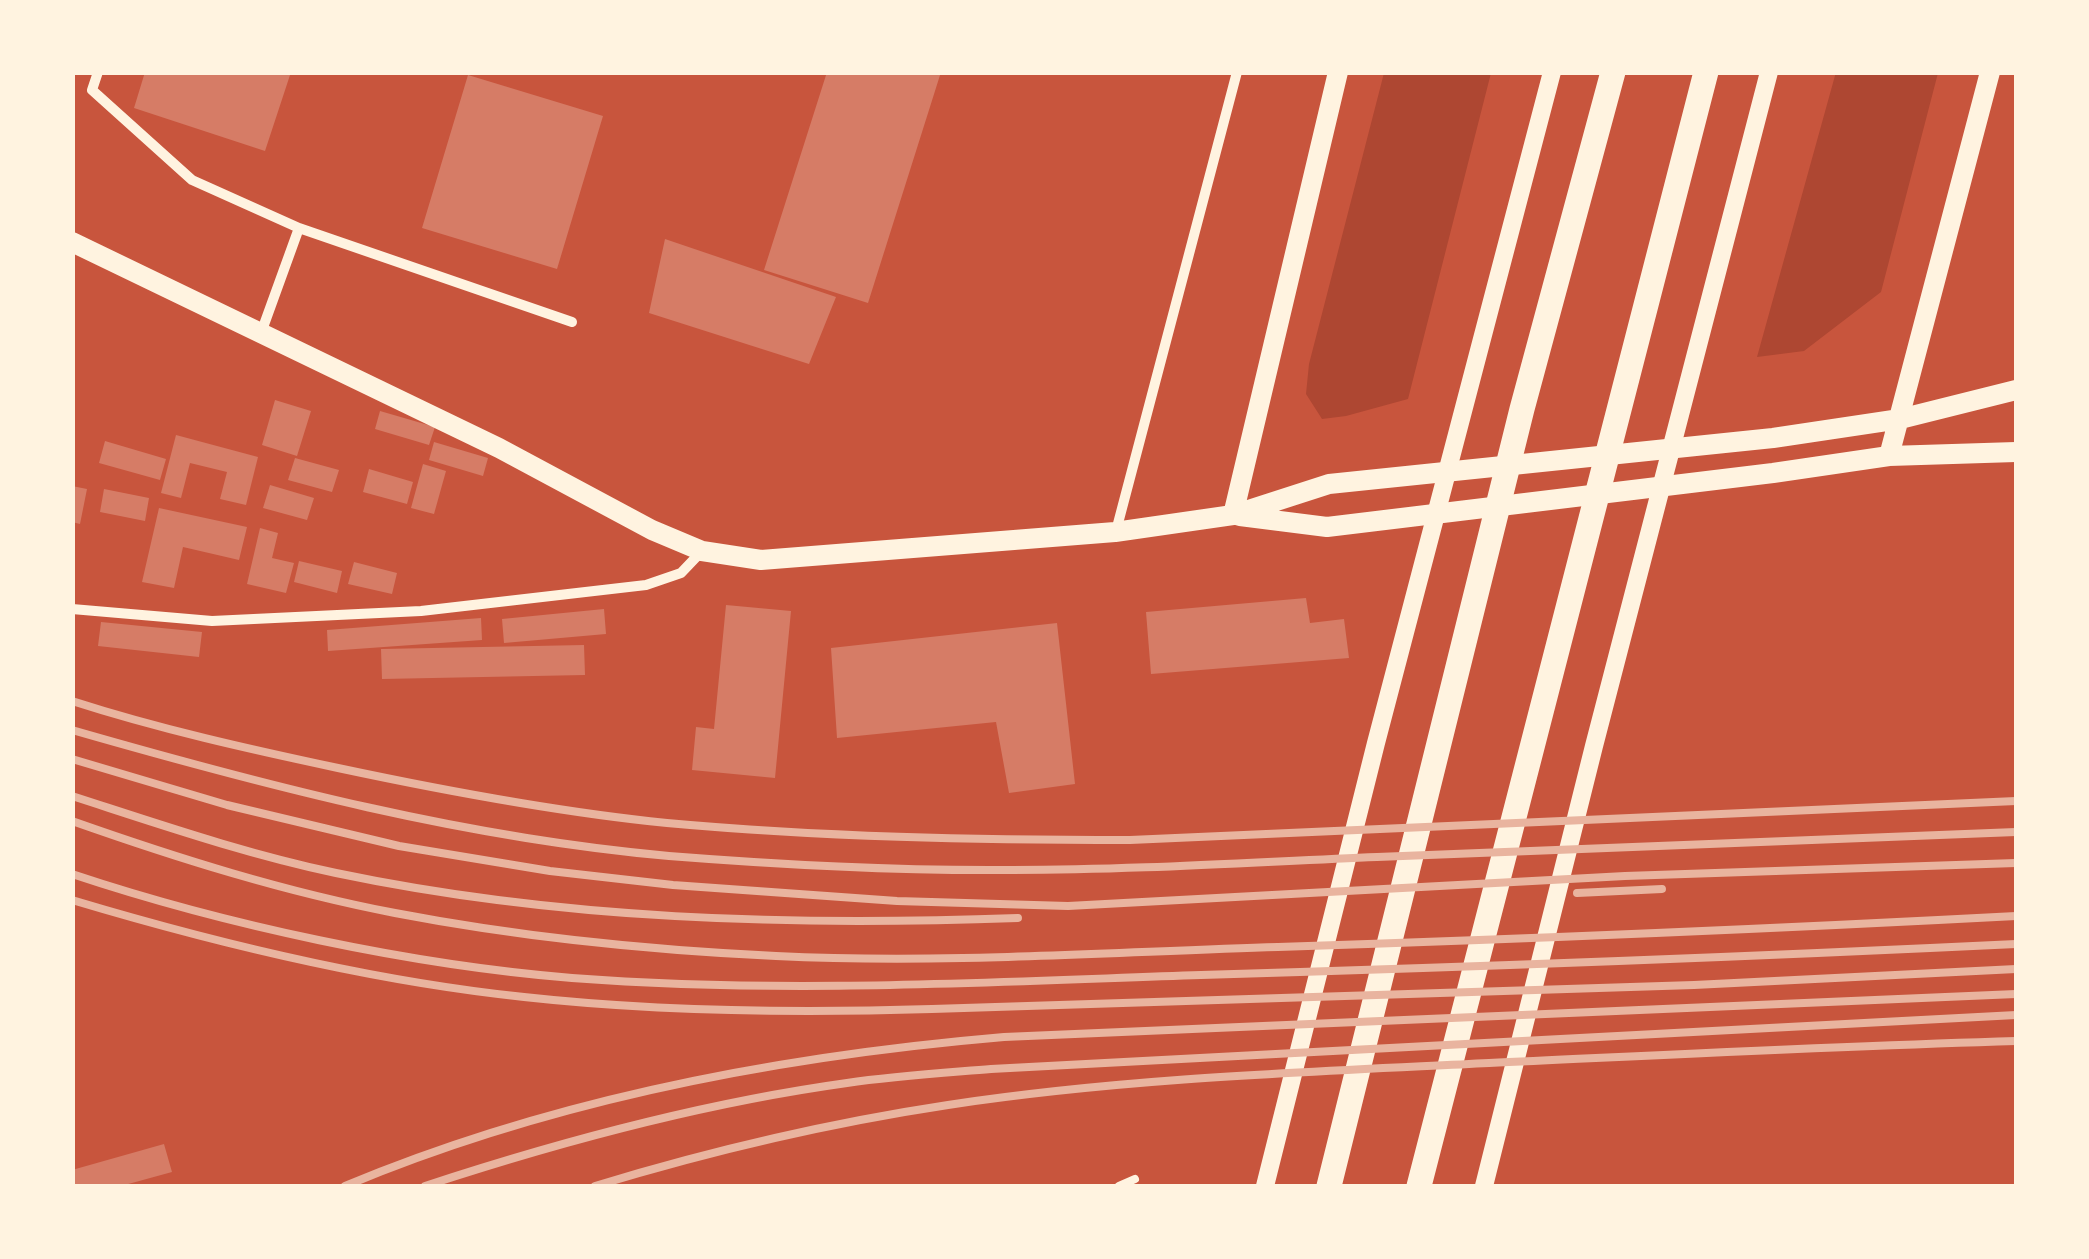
<!DOCTYPE html>
<html>
<head>
<meta charset="utf-8">
<style>
	body { margin:0 }
	#map { position:relative; width:2089px; height:1259px; overflow:hidden; background:#c8553d; font-family:Manrope,sans-serif }
	canvas { display:block }
	.frame { position:absolute; inset:0; border:75px solid #fff3e0; pointer-events:none }
</style>
</head>
<body>
<div id="map">
<canvas width="2089" height="1259"></canvas>
<div class="frame"></div>
</div>
<script>
const context = document.querySelector('canvas').getContext('2d');
context.lineJoin = 'round';
function fillPath(path, color) { context.fillStyle = color; context.fill(path, 'evenodd'); }
function strokePath(path, color, width, dash) { context.strokeStyle = color; context.lineWidth = width; context.lineCap = dash ? 'butt' : 'round'; context.setLineDash(dash || []); context.stroke(path); }
const green = new Path2D(`
	M 1836,72 L 1938,73 L 1881,292 L 1804,351 L 1757,357 Z
	M 1384,73 L 1491,73 L 1408,399 L 1346,416 L 1322,419 L 1306,394 L 1309,364 Z`);
const building = new Path2D(`
	M 145,72 L 291,72 L 265,151 L 134,108 Z
	M 827,72 L 941,72 L 868,303 L 764,270 Z
	M 468,75 L 603,116 L 557,269 L 422,228 Z
	M 665,239 L 836,297 L 809,364 L 649,313 Z
	M 275,400 L 311,411 L 297,456 L 262,445 Z
	M 380,411 L 435,427 L 429,445 L 375,429 Z
	M 176,435 L 258,457 L 246,505 L 220,499 L 227,472 L 190,463 L 181,498 L 161,493 Z
	M 105,441 L 166,459 L 160,480 L 99,463 Z
	M 434,442 L 488,458 L 483,476 L 429,460 Z
	M 295,458 L 339,470 L 332,492 L 288,480 Z
	M 423,464 L 446,471 L 434,514 L 411,508 Z
	M 369,469 L 413,482 L 407,504 L 363,492 Z
	M 270,485 L 314,498 L 307,520 L 263,508 Z
	M 72,486 L 87,489 L 80,524 L 72,522 Z
	M 104,489 L 149,498 L 145,521 L 100,512 Z
	M 159,508 L 247,527 L 239,560 L 183,547 L 174,588 L 142,582 Z
	M 260,528 L 278,533 L 272,558 L 294,563 L 286,593 L 247,584 Z
	M 299,561 L 342,571 L 337,593 L 294,582 Z
	M 354,562 L 397,573 L 392,594 L 348,584 Z
	M 1306,598 L 1310,623 L 1344,619 L 1349,658 L 1151,674 L 1146,612 Z
	M 726,605 L 791,611 L 775,778 L 692,770 L 696,727 L 714,729 Z
	M 604,609 L 606,634 L 504,643 L 502,619 Z
	M 481,618 L 482,640 L 328,651 L 327,630 Z
	M 101,622 L 202,632 L 199,657 L 98,646 Z
	M 1057,623 L 1075,784 L 1009,793 L 996,722 L 837,738 L 831,648 Z
	M 584,645 L 585,675 L 382,679 L 381,649 Z
	M 164,1144 L 172,1172 L 121,1186 L 72,1186 L 72,1170 Z`);
const service = new Path2D(`
	M 1119,1186 L 1135,1179`);
const minor = new Path2D(`
	M 98,72 L 92,90 L 192,180 L 299,228
	M 261,333 L 299,228 L 572,322
	M 1116,531 L 1237,72
	M 72,609 L 212,621 L 421,611 L 646,585 L 681,573 L 702,551`);
const tertiary = new Path2D(`
	M 1265,1186 L 1376,743 L 1552,72
	M 1484,1186 L 1594,746 L 1769,72`);
const secondary = new Path2D(`
	M 72,242 L 499,448 L 652,530 L 702,551 L 761,560 L 1115,532 L 1233,515 L 1329,484 L 1773,438 L 1900,419 L 2016,390
	M 1889,456 L 1990,72
	M 1233,515 L 1338,72
	M 1240,516 L 1327,527 L 1773,473 L 1889,456 L 2016,452`);
const trunk = new Path2D(`
	M 1329,1186 L 1522,409 L 1613,72
	M 1419,1186 L 1706,72`);
const rail = new Path2D(`
	M 72,701 C 159,729 249,749 338,768 C 446,791 557,812 667,823 C 821,837 976,840 1130,840 L 2016,801
	M 72,730 C 267,786 466,838 669,856 C 783,865 899,871 1013,870 C 1134,870 1256,862 1377,857 C 1590,849 1803,840 2016,832
	M 72,759 L 227,805 L 399,846 L 550,871 L 673,885 L 897,901 L 1068,906 L 1625,876 L 2016,863
	M 72,796 C 159,824 246,854 336,873 C 560,920 789,926 1018,918
	M 72,821 C 177,858 285,892 395,913 C 520,937 648,950 776,956 C 943,964 1112,952 1278,947 C 1525,939 1770,929 2016,916
	M 72,874 C 225,925 412,965 572,978 C 781,994 992,982 1201,975 C 1473,967 1745,957 2016,944
	M 1577,893 L 1662,889
	M 72,900 C 219,944 371,981 524,997 C 659,1012 796,1013 932,1009 L 1694,985 L 2016,969
	M 345,1186 C 553,1099 780,1056 1004,1037 L 2016,994
	M 425,1186 C 562,1141 703,1103 847,1083 C 895,1076 943,1073 991,1069 L 2016,1015
	M 595,1186 C 710,1151 829,1123 948,1105 C 1127,1078 1308,1072 1489,1063 C 1665,1055 1841,1046 2016,1041`);
fillPath(green, '#ae4732');
fillPath(building, '#d67c66');
strokePath(service, '#fff3e0', 8);
strokePath(minor, '#fff3e0', 10);
strokePath(tertiary, '#fff3e0', 18);
strokePath(secondary, '#fff3e0', 20);
strokePath(trunk, '#fff3e0', 25);
strokePath(rail, '#e9b49f', 8);
</script>
</body>
</html>
